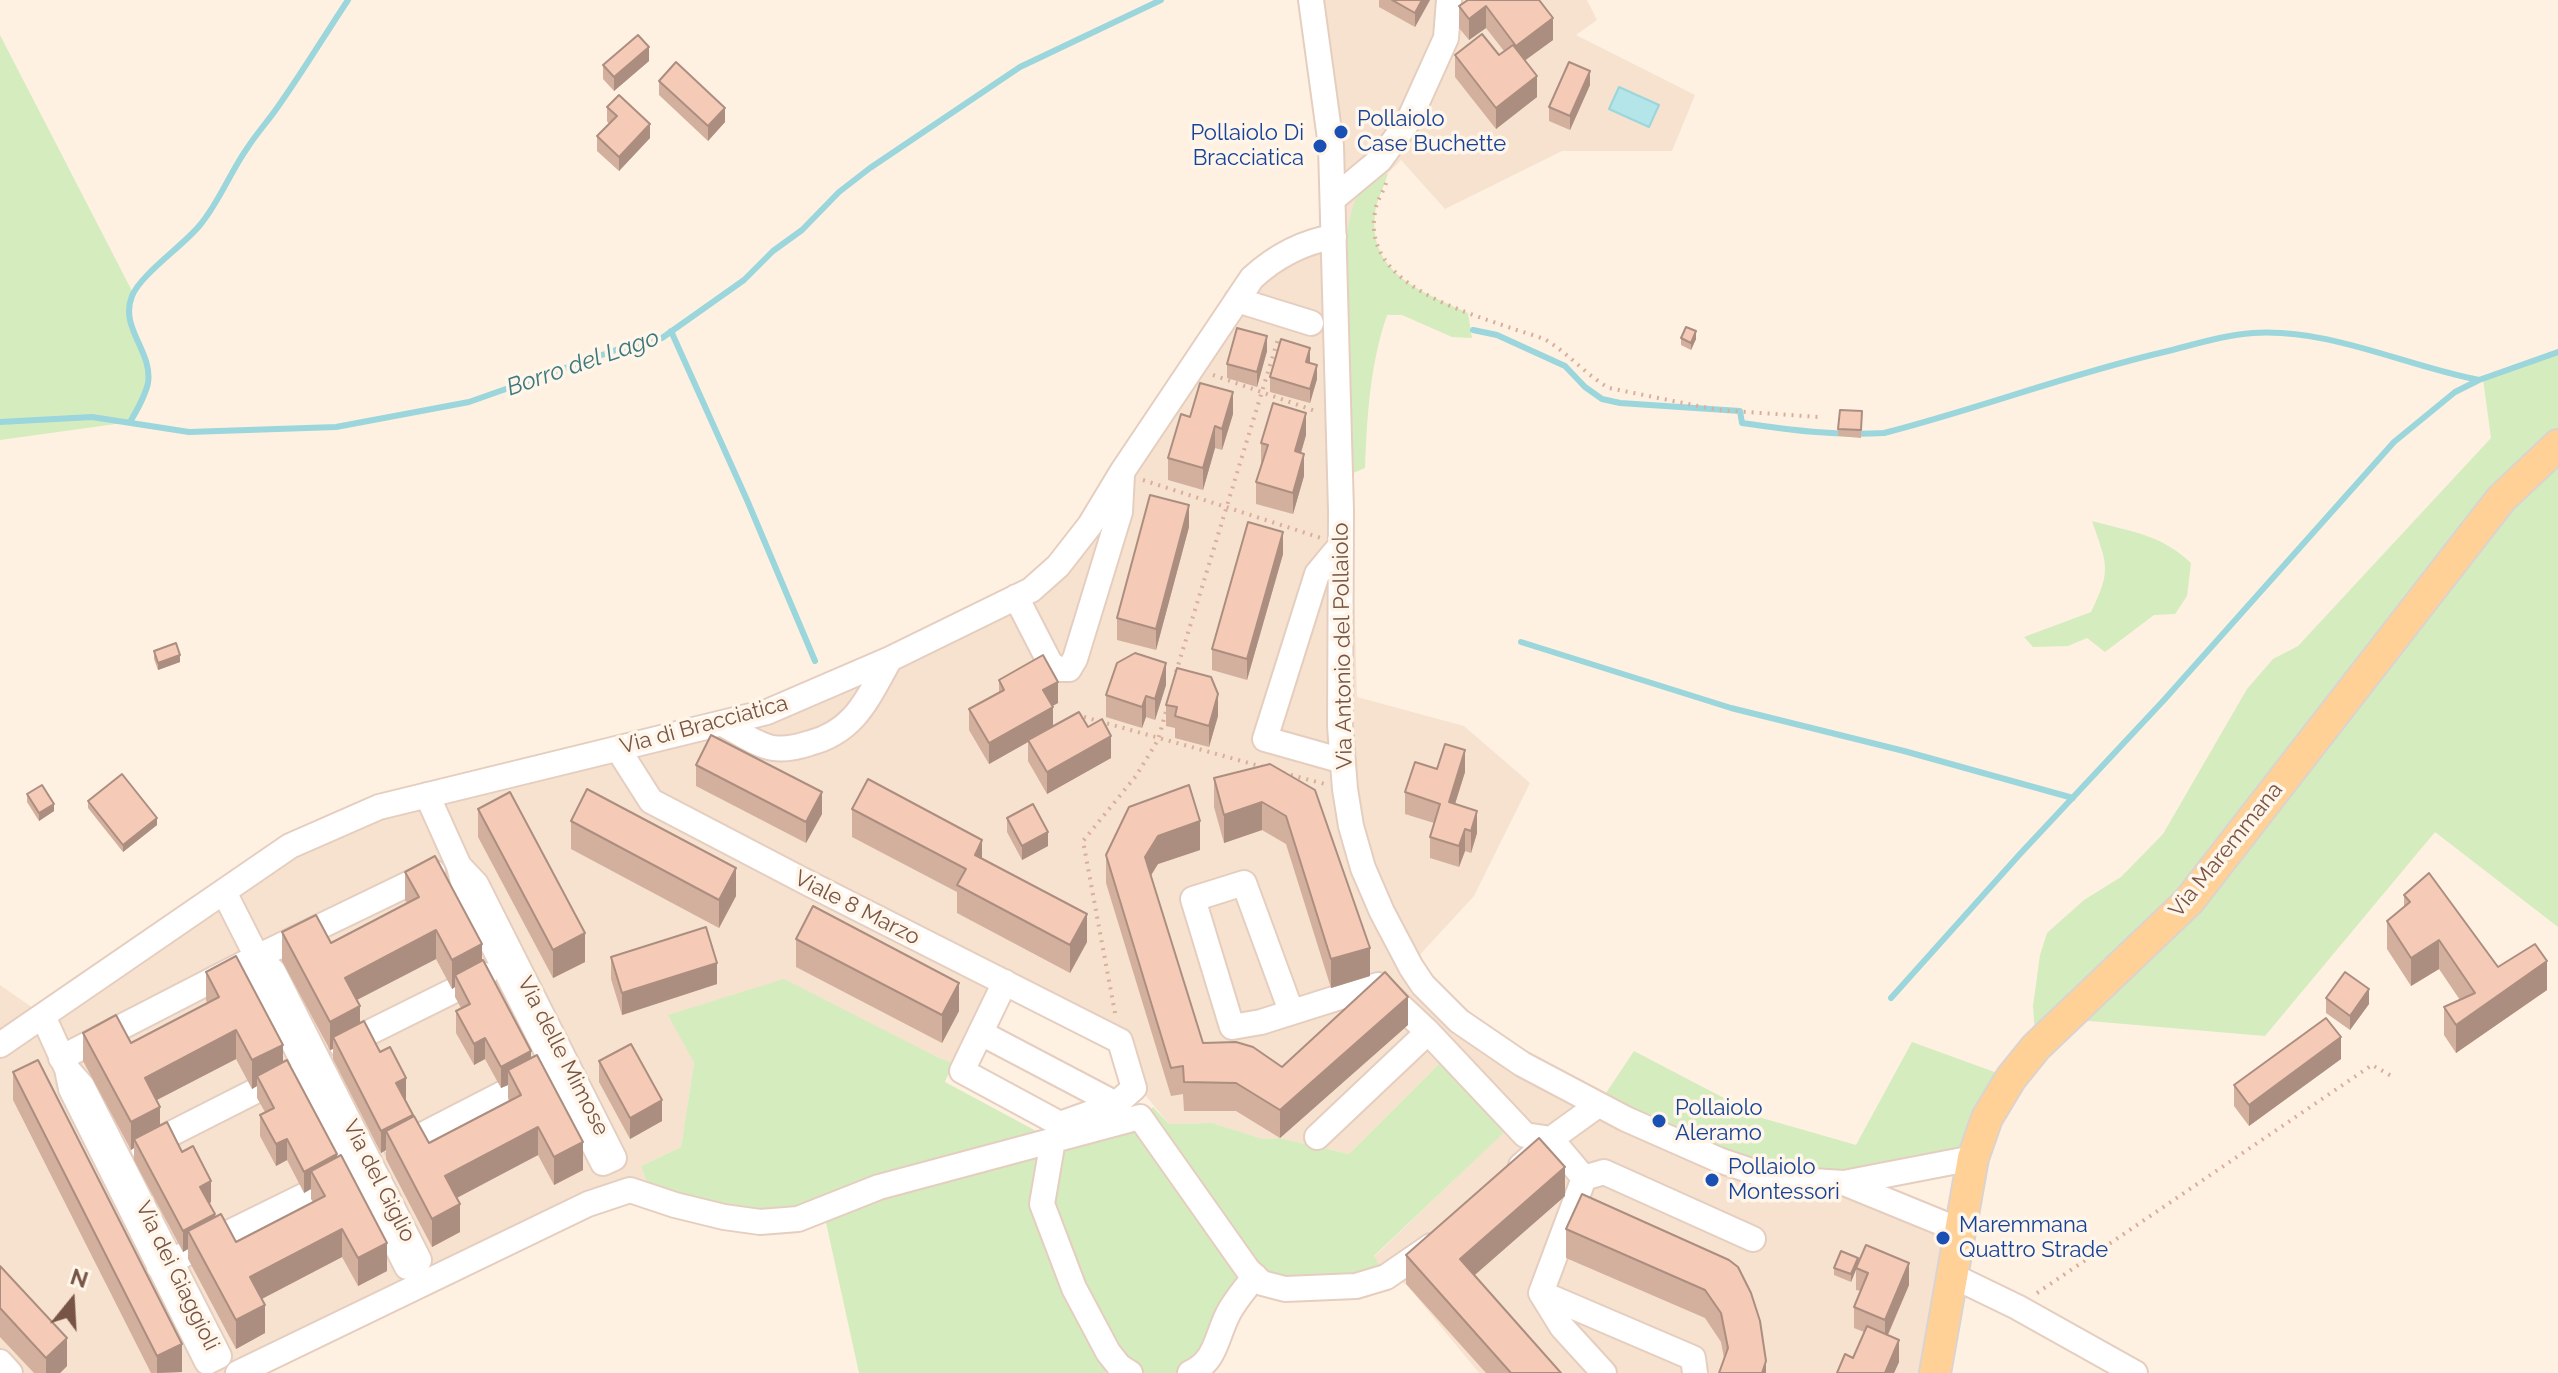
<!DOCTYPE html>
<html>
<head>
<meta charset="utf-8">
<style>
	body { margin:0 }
	#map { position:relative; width:2558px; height:1373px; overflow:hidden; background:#fef1e1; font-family:Raleway,sans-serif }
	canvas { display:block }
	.north { position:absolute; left:32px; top:1261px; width:80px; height:80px; -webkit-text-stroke:6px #fff5e9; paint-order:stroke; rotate:18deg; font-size:22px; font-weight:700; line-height:32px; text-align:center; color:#775446 }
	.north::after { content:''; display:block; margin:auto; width:28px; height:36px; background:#775446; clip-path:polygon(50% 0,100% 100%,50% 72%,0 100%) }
</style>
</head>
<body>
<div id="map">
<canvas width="2558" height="1373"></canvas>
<div class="north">N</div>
</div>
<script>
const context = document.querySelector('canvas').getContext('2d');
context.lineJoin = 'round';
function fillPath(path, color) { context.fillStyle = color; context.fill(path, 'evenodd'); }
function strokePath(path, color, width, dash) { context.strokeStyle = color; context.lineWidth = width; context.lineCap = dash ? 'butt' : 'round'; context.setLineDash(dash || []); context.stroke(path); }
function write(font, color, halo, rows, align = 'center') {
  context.font = font + ' Raleway,sans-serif'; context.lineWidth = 7; context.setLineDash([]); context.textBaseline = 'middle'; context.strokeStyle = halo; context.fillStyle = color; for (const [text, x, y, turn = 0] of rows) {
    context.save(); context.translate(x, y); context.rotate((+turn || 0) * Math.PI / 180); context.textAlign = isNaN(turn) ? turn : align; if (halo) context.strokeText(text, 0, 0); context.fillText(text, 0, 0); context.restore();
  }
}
const residential = new Path2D(`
	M 1311,0 L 1587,0 L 1597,20 L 1576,35 L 1695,95 L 1672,151 L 1562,151 L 1445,209 L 1401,160 L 1388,173 L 1371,177 L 1344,249 L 1357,697 L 1464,726 L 1530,783 L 1474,896 L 1404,972 L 1522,1064 L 1795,1180 L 1959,1230 L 1935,1373 L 1479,1373 L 1406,1284 L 1386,1277 L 1374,1257 L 1513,1123 L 1448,1055 L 1349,1154 L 1280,1138 L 1263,1139 L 1212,1123 L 1169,1124 L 1141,1090 L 1132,1059 L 989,987 L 953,1063 L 935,1056 L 669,1015 L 694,1063 L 681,1147 L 641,1166 L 648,1185 L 246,1373 L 0,1373 L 0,985 L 43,1015 L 224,892 L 379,807 L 767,712 L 1031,590 L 1252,278 L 1334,237 Z`);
const green = new Path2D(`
	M 0,35 L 133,293 C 123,333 143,334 148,367 C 151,387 139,405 130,422 L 0,440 Z
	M 1388,173 C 1385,186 1376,200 1375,214 C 1368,274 1423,292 1468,313 L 1472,338 L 1452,337 L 1402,315 L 1387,315 C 1370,365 1367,416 1365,468 L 1351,474 L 1344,249 C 1348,229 1352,192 1370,178 C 1374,175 1383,174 1388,173 Z
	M 2558,352 L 2558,927 L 2435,832 L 2265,1036 L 2066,1019 L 2036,1047 L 2033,1006 L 2040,955 L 2047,933 L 2084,900 L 2121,877 L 2163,834 L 2247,689 L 2273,659 L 2298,646 L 2491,438 L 2483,379 Z
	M 2092,521 C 2132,532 2160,534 2191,563 L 2187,596 L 2175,614 L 2154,615 L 2105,652 L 2087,638 L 2068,646 L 2033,647 L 2024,637 L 2091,612 C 2112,569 2107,565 2092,521 Z
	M 784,979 L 935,1056 L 953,1063 L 945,1082 L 1053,1140 L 1140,1117 L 1153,1107 L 1169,1124 L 1212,1123 L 1263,1139 L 1280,1138 L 1349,1154 L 1449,1054 L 1514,1123 L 1374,1256 L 1386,1277 L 1262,1283 L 1190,1373 L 1130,1373 L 1103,1363 L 1106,1373 L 859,1373 L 823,1209 L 798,1219 L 653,1199 L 641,1166 L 681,1147 L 694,1063 L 668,1015 Z
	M 1912,1042 L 2011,1078 L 1973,1158 L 1795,1180 L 1598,1105 L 1634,1051 L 1762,1118 L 1856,1145 Z`);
const water = new Path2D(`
	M 1619,87 L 1659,105 L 1649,127 L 1609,109 Z`);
const stream = new Path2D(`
	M 1473,330 L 1497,335 L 1565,366 L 1585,387 L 1602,399 L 1620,403 L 1740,411 L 1742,423 C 1790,430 1835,436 1884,433 C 1978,409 2069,374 2164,352 C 2193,345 2223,335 2253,333 C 2330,328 2405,366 2479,380
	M 671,331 L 747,500 L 815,661
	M 0,422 L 92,417 L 189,432 L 336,427 L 469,402 L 616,350 L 662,338 L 744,280 L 773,251 L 802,230 L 839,192 L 870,168 L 1020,67 L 1161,0
	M 130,422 C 137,410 145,397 148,383 C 153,351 119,328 132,296 C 141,274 183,246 200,225 C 220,201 230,172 248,147 C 257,133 268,121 277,108 C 302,73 324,36 348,0
	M 1521,642 L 1731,708 L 1904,751 L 2073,798
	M 1891,998 L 2020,854 L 2164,700 L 2394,442 L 2455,392 L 2479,380 L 2558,352`);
const path = new Path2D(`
	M 1386,183 C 1383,193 1376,202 1375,212 C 1362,283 1459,310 1511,328 C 1522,332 1535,335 1546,340 C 1568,353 1586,375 1609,388 L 1718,410 L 1819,417
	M 1213,375 L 1318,412
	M 1143,480 L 1321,538
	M 1176,672 L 1279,336
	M 1084,717 L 1263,767
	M 1283,773 L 1325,784
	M 1115,1013 L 1083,841 L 1136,776 L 1158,740 L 1168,704
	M 2037,1293 L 2372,1065 L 2393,1077`);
const minor = new Path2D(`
	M 1311,0 L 1331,146 L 1341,511 L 1340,726 L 1345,789 L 1351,826 L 1363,868 L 1382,912 L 1411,967 L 1423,985 L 1459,1021 L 1522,1064 L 1626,1119 L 1719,1160 L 1757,1173 L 1795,1180 L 1844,1183 L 1973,1158
	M 1333,199 L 1380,160 L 1409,120 L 1446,38 L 1449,0
	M 1237,300 L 1311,323
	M 1341,545 L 1317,574 L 1265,739 L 1343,761
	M 1016,597 L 1050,663 L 1058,669 L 1069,669 L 1075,659 L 1120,512 L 1122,475
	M 722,724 C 737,731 756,745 773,748 C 786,750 798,747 810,743 C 856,731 868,697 890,659
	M 618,749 L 651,801 L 808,883 L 1120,1041 L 1134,1088 L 1116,1104 L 1060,1124 L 962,1071 L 1005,982
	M 427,795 L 459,866 L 465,890 L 603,1163 L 614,1158 L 476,884 L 459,866
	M 224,892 L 257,957 L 273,971 L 419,1260 L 407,1267 L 260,977 L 257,957
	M 1291,1011 L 1244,883 L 1193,899 L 1232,1027 L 1261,1022 L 1378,985 L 1428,1032 L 1525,1135 L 1551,1139
	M 43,1016 L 67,1069 L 71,1089 L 207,1362 L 219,1356 L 82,1086 L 67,1069
	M 981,1033 L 1116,1104
	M 0,1045 L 290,846 L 379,807 L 767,712 L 890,659 L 1031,590 L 1058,566 L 1090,525 L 1122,472 L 1252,278 C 1276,256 1302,242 1334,237
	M 342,1046 L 485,975
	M 61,1058 L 257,957 L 433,872
	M 1317,1137 L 1428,1032
	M 1551,1139 L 1584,1178 L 1604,1172 L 1753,1239
	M 1053,1140 L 1042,1204 L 1074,1288 L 1108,1352 L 1119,1366 L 1130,1373
	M 143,1148 L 285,1076
	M 397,1148 L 535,1077
	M 1521,1166 L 1551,1139 L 1598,1105
	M 1844,1183 L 1959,1230
	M 159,1267 L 340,1178
	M 1953,1276 L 2017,1307 L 2135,1373
	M 1541,1293 L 1693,1358 L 1695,1373
	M 1541,1293 L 1584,1178
	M 1541,1293 L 1562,1327 L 1604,1373
	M 0,1362 L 10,1373
	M 238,1373 L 588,1204 L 630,1190 L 675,1205 L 724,1217 L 760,1222 L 798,1219 L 879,1187 L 1140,1117 L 1248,1270 L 1262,1283 L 1285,1289 L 1356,1286 L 1386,1277 L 1431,1246
	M 1190,1373 C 1217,1361 1216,1336 1229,1312 C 1236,1299 1246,1288 1255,1276`);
const major = new Path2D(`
	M 1935,1373 L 1973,1158 L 1987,1118 L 2011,1078 L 2036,1047 L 2189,901 L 2501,499 L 2558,445`);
const wall = new Path2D(`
	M 1379,0 L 1430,0 L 1415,27 L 1379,7 Z
	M 1539,0 L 1553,40 L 1525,60 L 1537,97 L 1496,129 L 1455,77 L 1455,55 L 1499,55 L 1504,51 L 1486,28 L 1469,40 L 1459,28 L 1459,6 Z
	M 649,61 L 614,91 L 603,79 L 603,65 Z
	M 659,81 L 725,122 L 708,141 L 659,95 Z
	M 1590,85 L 1570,130 L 1549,121 L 1549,107 Z
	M 607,107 L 650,138 L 619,171 L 597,151 L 597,136 L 609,124 L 607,121 Z
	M 1681,338 L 1696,339 L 1691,350 L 1681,345 Z
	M 1267,351 L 1257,387 L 1227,378 L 1227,364 Z
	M 1309,363 L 1317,379 L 1310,403 L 1270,392 L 1270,377 Z
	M 1862,411 L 1861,438 L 1838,436 L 1838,429 Z
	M 1233,414 L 1222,450 L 1215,448 L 1203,490 L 1168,480 L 1168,458 L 1190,417 Z
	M 1306,435 L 1301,453 L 1304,476 L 1293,514 L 1256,504 L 1256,482 L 1261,464 L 1261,443 Z
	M 1189,527 L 1156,650 L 1117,640 L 1117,618 Z
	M 1283,554 L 1247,680 L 1212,670 L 1212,649 Z
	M 154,651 L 180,662 L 158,670 L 154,659 Z
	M 999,680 L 1058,703 L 1052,706 L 1053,726 L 1088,727 L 1111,758 L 1047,794 L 1028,761 L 1028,742 L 989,764 L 969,730 L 969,709 L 999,693 Z
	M 1166,685 L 1155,720 L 1146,717 L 1142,728 L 1106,717 L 1106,695 Z
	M 1166,705 L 1218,716 L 1209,747 L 1175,738 L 1175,728 L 1166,726 Z
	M 1270,764 L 1370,976 L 1331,988 L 1286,844 L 1262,830 L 1224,843 L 1214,807 L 1214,778 Z
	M 696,765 L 822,814 L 806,843 L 696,786 Z
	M 1437,769 L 1465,772 L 1455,804 L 1477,833 L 1471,853 L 1465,851 L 1459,867 L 1430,858 L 1430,837 L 1434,823 L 1405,814 L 1405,792 Z
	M 27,794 L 54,811 L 39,821 L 27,802 Z
	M 88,801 L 157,825 L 123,852 L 88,808 Z
	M 478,809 L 585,962 L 553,978 L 478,837 Z
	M 852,809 L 982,859 L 1087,942 L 1070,973 L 957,913 L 957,892 L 852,837 Z
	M 1007,818 L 1048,846 L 1022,860 L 1007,832 Z
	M 571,821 L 736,896 L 719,928 L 571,849 Z
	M 1200,850 L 1158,864 L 1151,875 L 1203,1043 L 1282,1067 L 1408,1025 L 1280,1138 L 1236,1111 L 1184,1111 L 1183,1094 L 1171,1096 L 1106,883 L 1106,855 Z
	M 405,872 L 482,961 L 531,1058 L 583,1170 L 554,1185 L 538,1155 L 457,1198 L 460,1232 L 432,1247 L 386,1159 L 386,1150 L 381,1153 L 333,1059 L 333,1049 L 330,1050 L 282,961 L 282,932 L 331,943 L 407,903 L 405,900 ZM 436,959 L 452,989 L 455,987 L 455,997 L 461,1008 L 456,1011 L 456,1033 L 474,1065 L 485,1059 L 501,1088 L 508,1085 L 508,1098 L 509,1101 L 429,1143 L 380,1052 L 360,1024 L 357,1000 Z
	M 2404,895 L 2498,967 L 2547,990 L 2456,1053 L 2444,1035 L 2444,1007 L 2460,1000 L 2439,969 L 2411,986 L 2387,949 L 2387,921 L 2404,907 Z
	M 796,939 L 959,1011 L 942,1043 L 796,967 Z
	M 611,957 L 717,984 L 622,1015 L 611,979 Z
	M 206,972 L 283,1063 L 337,1157 L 387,1271 L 358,1286 L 342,1257 L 262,1299 L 265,1333 L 236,1349 L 188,1259 L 188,1249 L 183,1252 L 134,1160 L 134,1148 L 131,1150 L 83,1061 L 83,1033 L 131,1043 L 207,1003 L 206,1000 ZM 236,1059 L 252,1089 L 257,1086 L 257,1098 L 265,1112 L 260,1115 L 260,1136 L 276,1166 L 287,1160 L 304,1193 L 311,1189 L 311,1199 L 313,1202 L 236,1242 L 215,1217 L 209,1204 L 211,1202 L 182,1152 L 160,1125 L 157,1100 Z
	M 2326,998 L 2369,1004 L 2350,1030 L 2326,1013 Z
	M 2341,1059 L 2249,1126 L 2234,1106 L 2234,1085 Z
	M 599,1061 L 662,1121 L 630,1139 L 599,1082 Z
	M 13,1072 L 182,1372 L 151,1373 L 13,1100 Z
	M 1565,1196 L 1474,1275 L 1561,1373 L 1486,1373 L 1406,1284 L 1406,1255 Z
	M 1566,1229 L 1729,1260 L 1766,1373 L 1724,1358 L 1721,1342 L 1705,1318 L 1566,1258 Z
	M 1858,1264 L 1909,1285 L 1888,1335 L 1899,1362 L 1894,1373 L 1837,1373 L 1853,1358 L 1864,1332 L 1854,1328 L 1854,1307 L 1861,1291 L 1856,1290 L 1856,1269 L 1851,1282 L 1834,1275 L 1834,1268 Z
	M 0,1266 L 67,1366 L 60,1373 L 34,1373 L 0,1337 Z`);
const shadedWall = new Path2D(`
	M 1422,0 L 1430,0 L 1415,27 L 1415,13 Z
	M 1486,6 L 1486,28 L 1469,40 L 1469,19 Z
	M 1553,18 L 1553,40 L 1516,67 L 1516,46 Z
	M 649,47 L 649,61 L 614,91 L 614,77 Z
	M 1590,71 L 1590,85 L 1570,130 L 1570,116 Z
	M 1537,76 L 1537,97 L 1496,129 L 1496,108 Z
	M 725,108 L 725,122 L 708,141 L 708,126 Z
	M 650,124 L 650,138 L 619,171 L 619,157 Z
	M 1696,331 L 1696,339 L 1691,350 L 1691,343 Z
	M 1267,336 L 1267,351 L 1257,387 L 1257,372 Z
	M 1310,348 L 1310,362 L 1306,376 L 1306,362 Z
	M 1317,365 L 1317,379 L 1310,403 L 1310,389 Z
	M 1233,392 L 1233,414 L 1222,450 L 1222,429 Z
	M 1306,413 L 1306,435 L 1295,473 L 1295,451 Z
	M 1215,426 L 1215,448 L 1203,490 L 1203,468 Z
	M 1304,454 L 1304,476 L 1293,514 L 1293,493 Z
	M 1189,505 L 1189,527 L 1156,650 L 1156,629 Z
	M 1283,532 L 1283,554 L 1247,680 L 1247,659 Z
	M 180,655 L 180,662 L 158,670 L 158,663 Z
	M 1166,663 L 1166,685 L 1155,720 L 1155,699 Z
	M 1058,682 L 1058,703 L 1043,711 L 1043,690 Z
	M 1218,694 L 1218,716 L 1209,747 L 1209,726 Z
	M 1146,696 L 1146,717 L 1142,728 L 1142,707 Z
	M 1053,707 L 1053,729 L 1028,740 L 1028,742 L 989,764 L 989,743 Z
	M 1111,736 L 1111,758 L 1047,794 L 1047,772 Z
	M 1465,750 L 1465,772 L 1449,823 L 1449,802 Z
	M 822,792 L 822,814 L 806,843 L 806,822 Z
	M 1262,802 L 1262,830 L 1224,843 L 1224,815 Z
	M 54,804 L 54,811 L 39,821 L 39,813 Z
	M 1477,811 L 1477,833 L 1471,853 L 1471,831 Z
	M 157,818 L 157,825 L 123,852 L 123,845 Z
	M 1200,821 L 1200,850 L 1158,864 L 1145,885 L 1145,857 L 1158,836 Z
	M 1465,829 L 1465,851 L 1459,867 L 1459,846 Z
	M 1048,832 L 1048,846 L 1022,860 L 1022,846 Z
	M 982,840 L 982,868 L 975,855 Z
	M 736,868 L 736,896 L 719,928 L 719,900 Z
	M 1087,914 L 1087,942 L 1070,973 L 1070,945 Z
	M 436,930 L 436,959 L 345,1006 L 345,978 Z
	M 585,933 L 585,962 L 553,978 L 553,950 Z
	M 2439,940 L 2439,969 L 2411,986 L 2411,958 Z
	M 482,944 L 482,973 L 455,975 L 455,987 L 452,989 L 452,960 Z
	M 1370,948 L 1370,976 L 1331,988 L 1331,959 Z
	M 2547,961 L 2547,990 L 2456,1053 L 2456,1025 Z
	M 717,963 L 717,984 L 622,1015 L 622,993 Z
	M 959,983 L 959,1011 L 942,1043 L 942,1015 Z
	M 2369,989 L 2369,1004 L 2350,1030 L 2350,1016 Z
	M 1408,997 L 1408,1025 L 1280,1138 L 1280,1110 Z
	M 360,1006 L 360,1035 L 333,1037 L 333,1049 L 330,1050 L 330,1022 Z
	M 236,1030 L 236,1059 L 145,1106 L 145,1078 Z
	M 2341,1037 L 2341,1059 L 2249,1126 L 2249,1105 Z
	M 485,1038 L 485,1059 L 474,1065 L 474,1044 Z
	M 283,1045 L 283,1073 L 257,1076 L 257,1086 L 252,1089 L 252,1060 Z
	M 531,1051 L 531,1072 L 508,1070 L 508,1085 L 501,1088 L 501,1067 Z
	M 406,1078 L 406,1100 L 396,1104 L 396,1083 Z
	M 662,1100 L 662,1121 L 630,1139 L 630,1118 Z
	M 160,1107 L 160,1135 L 134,1139 L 134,1148 L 131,1150 L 131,1122 Z
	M 413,1115 L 394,1146 L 386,1131 L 386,1150 L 381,1153 L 381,1131 Z
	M 538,1127 L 538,1155 L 445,1204 L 445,1176 Z
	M 287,1139 L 287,1160 L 276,1166 L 276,1144 Z
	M 583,1142 L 583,1170 L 554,1185 L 554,1157 Z
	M 337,1154 L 337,1176 L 311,1171 L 311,1189 L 304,1193 L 304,1172 Z
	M 1565,1167 L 1565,1196 L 1460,1288 L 1460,1259 Z
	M 211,1181 L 211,1202 L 200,1208 L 200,1187 Z
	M 460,1204 L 460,1232 L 432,1247 L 432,1219 Z
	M 215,1214 L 215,1236 L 188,1231 L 188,1249 L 183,1252 L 183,1231 Z
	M 342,1229 L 342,1257 L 250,1305 L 250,1277 Z
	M 387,1243 L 387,1271 L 358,1286 L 358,1258 Z
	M 1858,1258 L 1858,1265 L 1851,1282 L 1851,1274 Z
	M 1909,1263 L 1909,1285 L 1885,1341 L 1885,1320 Z
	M 265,1305 L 265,1333 L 236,1349 L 236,1320 Z
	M 67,1338 L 67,1366 L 60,1373 L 46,1373 L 46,1358 Z
	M 1899,1340 L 1899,1362 L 1894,1373 L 1885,1373 Z
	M 182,1344 L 182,1372 L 157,1373 L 157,1356 Z
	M 1766,1361 L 1766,1373 L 1762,1373 Z`);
const building = new Path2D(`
	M 1392,0 L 1422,0 L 1415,13 Z
	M 1468,0 L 1539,0 L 1553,18 L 1516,46 L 1486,6 L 1469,19 L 1459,6 Z
	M 1482,34 L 1499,55 L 1513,45 L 1537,76 L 1496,108 L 1455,55 Z
	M 638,35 L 649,47 L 614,77 L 603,65 Z
	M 676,62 L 725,108 L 708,126 L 659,81 Z
	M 1569,62 L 1590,71 L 1570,116 L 1549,107 Z
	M 619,95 L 650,124 L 619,157 L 597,136 L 617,116 L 607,107 Z
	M 1686,327 L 1696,331 L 1691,343 L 1681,338 Z
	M 1237,328 L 1267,336 L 1257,372 L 1227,364 Z
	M 1281,339 L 1310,348 L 1306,362 L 1317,365 L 1310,389 L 1270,377 Z
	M 1200,383 L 1233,392 L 1222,429 L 1215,426 L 1203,468 L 1168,458 L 1181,414 L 1190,417 Z
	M 1273,403 L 1306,413 L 1295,451 L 1304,454 L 1293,493 L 1256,482 L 1268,445 L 1261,443 Z
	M 1840,410 L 1862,411 L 1861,430 L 1838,429 Z
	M 1150,495 L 1189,505 L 1156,629 L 1117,618 Z
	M 1248,522 L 1283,532 L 1247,659 L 1212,649 Z
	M 176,643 L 180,655 L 158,663 L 154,651 Z
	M 1135,653 L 1166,663 L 1155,699 L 1146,696 L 1142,707 L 1106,695 L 1117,663 Z
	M 1043,655 L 1058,682 L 1043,690 L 1053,707 L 989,743 L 969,709 L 1004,690 L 999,680 Z
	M 1177,668 L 1211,677 L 1218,694 L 1209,726 L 1175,716 L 1177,707 L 1166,705 Z
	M 1079,712 L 1088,727 L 1102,719 L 1111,736 L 1047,772 L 1028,740 Z
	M 711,735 L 822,792 L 806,822 L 696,765 Z
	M 1445,744 L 1465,750 L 1449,802 L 1477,811 L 1471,831 L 1465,829 L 1459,846 L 1430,837 L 1440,804 L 1405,792 L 1415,762 L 1437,769 Z
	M 1270,764 L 1315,790 L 1370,948 L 1331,959 L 1286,816 L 1262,802 L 1224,815 L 1214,778 Z
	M 122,774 L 157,818 L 123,845 L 88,801 Z
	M 868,779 L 982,840 L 975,855 L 1087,914 L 1070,945 L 957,885 L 966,869 L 852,809 Z
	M 42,785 L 54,804 L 39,813 L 27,794 Z
	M 1189,785 L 1200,821 L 1158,836 L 1145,857 L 1203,1043 L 1236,1042 L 1253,1047 L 1282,1067 L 1385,972 L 1408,997 L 1280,1110 L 1236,1083 L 1184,1082 L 1183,1066 L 1171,1068 L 1106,855 L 1129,807 Z
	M 587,789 L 736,868 L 719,900 L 571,821 Z
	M 510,792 L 585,933 L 553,950 L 478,809 Z
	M 1033,804 L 1048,832 L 1022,846 L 1007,818 Z
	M 435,856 L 482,944 L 452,960 L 436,930 L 345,978 L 360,1006 L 330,1022 L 282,932 L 316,915 L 331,943 L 419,897 L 405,872 Z
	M 2429,873 L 2498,967 L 2535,944 L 2547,961 L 2456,1025 L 2444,1007 L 2475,993 L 2439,940 L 2411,958 L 2387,921 L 2410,902 L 2404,895 Z
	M 813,906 L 959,983 L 942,1015 L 796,939 Z
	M 706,927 L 717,963 L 622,993 L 611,957 Z
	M 236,956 L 283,1045 L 252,1060 L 236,1030 L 145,1078 L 160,1107 L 131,1122 L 83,1033 L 116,1015 L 131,1043 L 219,997 L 206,972 Z
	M 483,960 L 531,1051 L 501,1067 L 485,1038 L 474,1044 L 456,1011 L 470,1004 L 455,975 Z
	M 2345,972 L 2369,989 L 2350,1016 L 2326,998 Z
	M 2326,1018 L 2341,1037 L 2249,1105 L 2234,1085 Z
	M 364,1021 L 380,1052 L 390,1047 L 406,1078 L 396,1083 L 413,1115 L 381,1131 L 333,1037 Z
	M 631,1044 L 662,1100 L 630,1118 L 599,1061 Z
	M 537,1055 L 583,1142 L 554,1157 L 538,1127 L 445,1176 L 460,1204 L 432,1219 L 386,1131 L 414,1116 L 429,1143 L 521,1095 L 508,1070 Z
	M 38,1060 L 182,1344 L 157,1356 L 13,1072 Z
	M 287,1060 L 337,1154 L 304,1172 L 287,1139 L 276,1144 L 260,1115 L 274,1108 L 257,1076 Z
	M 167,1122 L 182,1152 L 193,1146 L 211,1181 L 200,1187 L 215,1214 L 183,1231 L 134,1139 Z
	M 1539,1138 L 1565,1167 L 1460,1259 L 1561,1373 L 1511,1373 L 1406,1255 Z
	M 341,1155 L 387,1243 L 358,1258 L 342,1229 L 250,1277 L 265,1305 L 236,1320 L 188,1231 L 221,1214 L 236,1242 L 325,1196 L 311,1171 Z
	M 1582,1194 L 1729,1260 L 1738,1267 L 1751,1293 L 1760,1321 L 1766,1361 L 1762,1373 L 1719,1373 L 1728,1348 L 1721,1313 L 1705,1290 L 1566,1229 Z
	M 1866,1245 L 1909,1263 L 1885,1320 L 1854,1307 L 1868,1273 L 1856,1268 Z
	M 1841,1251 L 1858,1258 L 1851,1274 L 1834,1268 Z
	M 0,1266 L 67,1338 L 46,1358 L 0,1308 Z
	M 1867,1326 L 1899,1340 L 1885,1373 L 1837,1373 L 1845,1354 L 1853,1358 Z`);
const markers = [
	[1341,132,8,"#1a4fb4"],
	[1320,146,8,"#1a4fb4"],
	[1659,1121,8,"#1a4fb4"],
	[1712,1180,8,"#1a4fb4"],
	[1943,1238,8,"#1a4fb4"]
];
const transitNames = [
	["Pollaiolo",1357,119],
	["Case Buchette",1357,144],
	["Pollaiolo Di",1304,133,"right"],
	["Bracciatica",1304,158,"right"],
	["Pollaiolo",1675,1108],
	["Aleramo",1675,1133],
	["Pollaiolo",1728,1167],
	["Montessori",1728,1192],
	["Maremmana",1959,1225],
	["Quattro Strade",1959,1250]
];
const streetNames = [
	["Via Antonio del Pollaiolo",1343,646,-91],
	["Via di Bracciatica",704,725,-15],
	["Via Maremmana",2226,850,-51],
	["Viale 8 Marzo",857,908,27],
	["Via delle Mimose",563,1056,63],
	["Via del Giglio",379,1181,63],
	["Via dei Giaggioli",177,1276,64]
];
const waterNames = [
	["Borro del Lago",583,363,-19]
];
fillPath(residential, '#f6e2cf');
fillPath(green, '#d5ecbf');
fillPath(water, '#b4e5e9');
strokePath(water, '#9ad6db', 2);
strokePath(stream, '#9ad6db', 6);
strokePath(minor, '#e5cebf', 28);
strokePath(major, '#dcd3cf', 34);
strokePath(path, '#daae9a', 4, [2, 6]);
strokePath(minor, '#fff', 24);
strokePath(major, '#ffd197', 30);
fillPath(wall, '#d3af9d');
fillPath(shadedWall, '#ac8e80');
fillPath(building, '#f5cbb7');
strokePath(building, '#ac8e80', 2);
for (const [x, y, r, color] of markers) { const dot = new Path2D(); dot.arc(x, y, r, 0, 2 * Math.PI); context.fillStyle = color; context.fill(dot); strokePath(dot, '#fff5e9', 3); }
write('22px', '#164399', '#fff5e9', transitNames, 'left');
write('22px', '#775446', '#fff5e9', streetNames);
write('italic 24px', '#39787e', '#fff5e9', waterNames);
</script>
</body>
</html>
